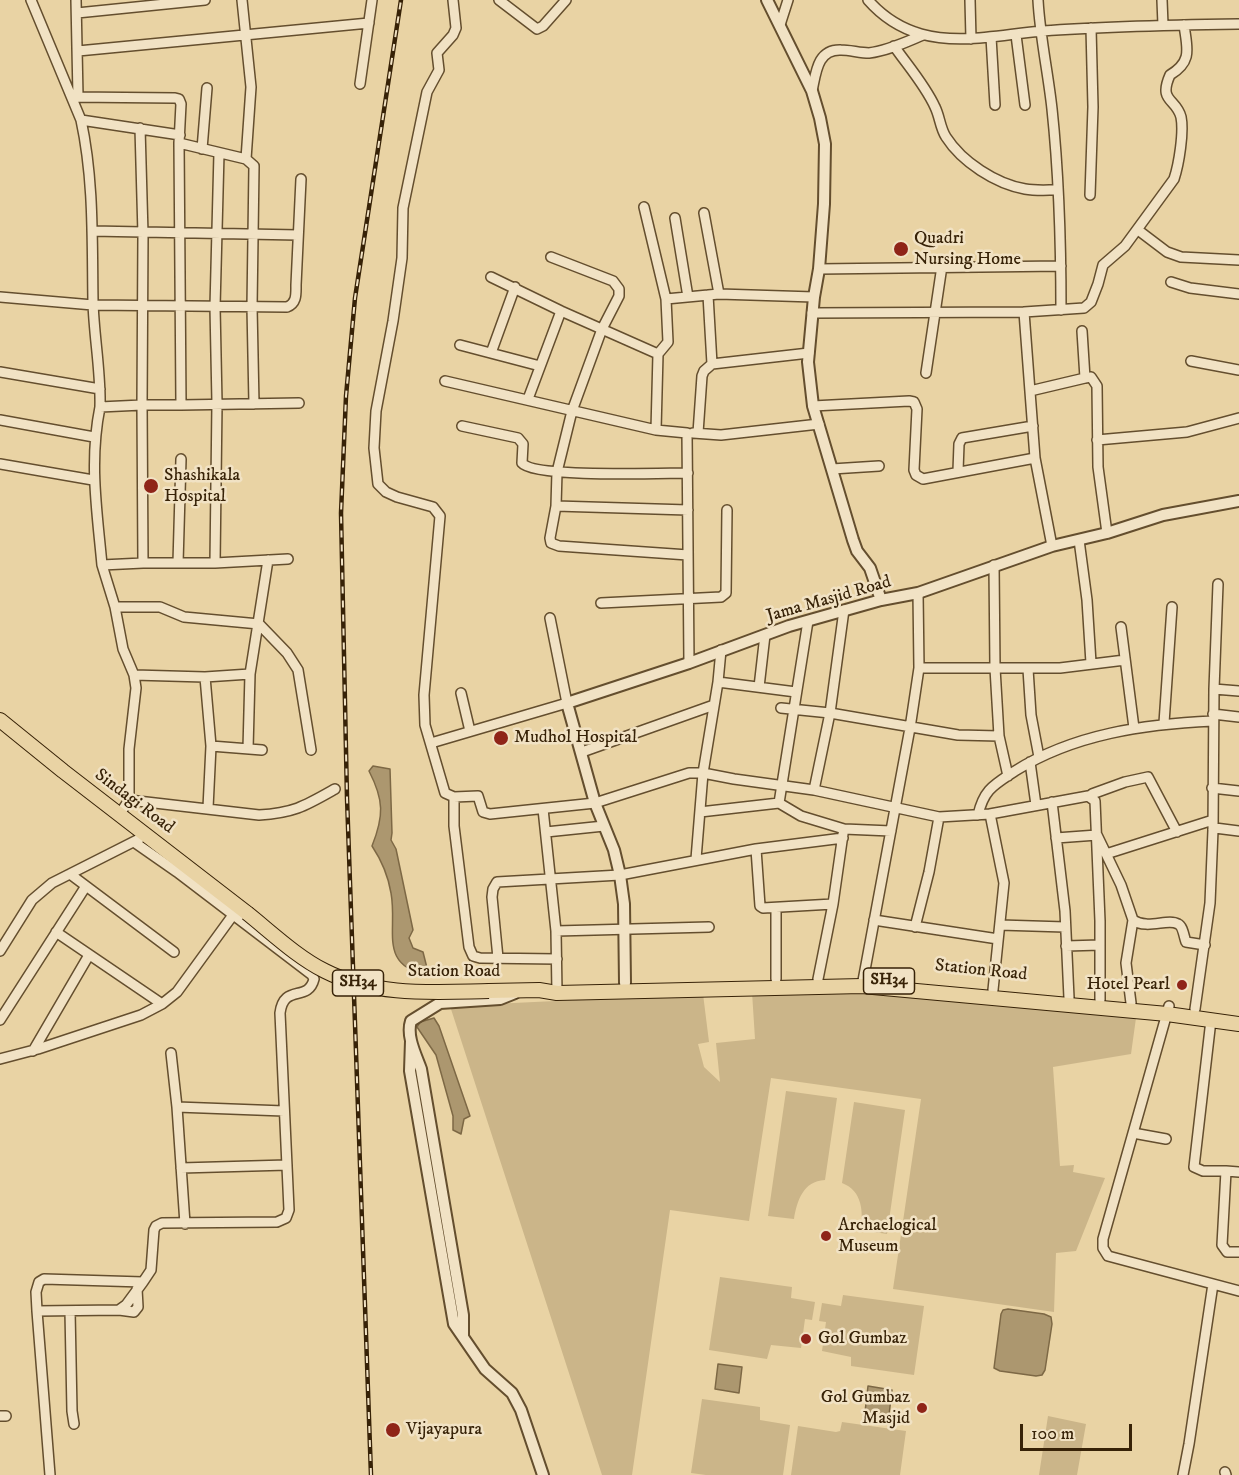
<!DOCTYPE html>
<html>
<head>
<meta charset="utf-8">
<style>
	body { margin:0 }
	#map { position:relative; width:1239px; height:1475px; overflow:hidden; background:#e9d3a4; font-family:"IM FELL DW Pica",serif }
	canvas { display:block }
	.scale { position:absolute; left:1020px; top:1424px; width:112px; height:27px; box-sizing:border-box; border:3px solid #372207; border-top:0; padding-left:8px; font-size:18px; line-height:21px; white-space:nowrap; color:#372207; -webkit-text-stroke:4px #f1e2c4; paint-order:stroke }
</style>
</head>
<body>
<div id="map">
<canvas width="1239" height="1475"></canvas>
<div class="scale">100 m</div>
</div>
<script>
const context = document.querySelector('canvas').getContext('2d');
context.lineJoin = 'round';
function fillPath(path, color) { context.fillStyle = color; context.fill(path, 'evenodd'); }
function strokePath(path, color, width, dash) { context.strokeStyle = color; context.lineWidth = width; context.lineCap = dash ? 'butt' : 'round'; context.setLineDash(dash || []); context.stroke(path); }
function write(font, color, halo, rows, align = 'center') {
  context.font = font + ' "IM FELL DW Pica",serif'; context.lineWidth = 5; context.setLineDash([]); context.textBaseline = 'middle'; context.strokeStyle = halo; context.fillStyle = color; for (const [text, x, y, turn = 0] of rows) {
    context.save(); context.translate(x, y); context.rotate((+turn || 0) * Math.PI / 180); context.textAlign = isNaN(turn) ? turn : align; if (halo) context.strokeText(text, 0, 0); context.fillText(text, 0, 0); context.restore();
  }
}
const green = new Path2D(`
	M 854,991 L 1136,1018 L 1131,1054 L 1053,1067 L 1060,1166 L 1074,1165 L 1073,1172 L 1105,1178 L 1076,1251 L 1056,1253 L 1054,1312 L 893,1289 L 921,1099 L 771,1078 L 749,1221 L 670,1210 L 632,1475 L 602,1475 L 450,1006 L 703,994 L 709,1042 L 698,1044 L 704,1067 L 720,1082 L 716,1043 L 755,1039 L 752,992 Z
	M 786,1091 L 837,1098 L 825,1180 C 803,1181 797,1201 794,1219 L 768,1216 Z
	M 854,1102 L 905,1110 L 887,1234 L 861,1230 C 863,1212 863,1191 842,1183 Z
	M 720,1277 L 792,1287 L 791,1298 L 815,1302 L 812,1320 L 805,1319 L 801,1348 L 771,1345 L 767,1359 L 709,1350 Z
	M 843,1295 L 924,1306 L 914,1375 L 851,1366 L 851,1357 L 822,1351 L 826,1322 L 819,1321 L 822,1303 L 841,1306 Z
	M 702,1399 L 760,1407 L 760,1420 L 790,1425 L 783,1475 L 706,1475 L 691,1473 Z
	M 1048,1416 L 1086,1424 L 1077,1475 L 1039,1475 Z
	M 842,1422 L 906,1431 L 900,1475 L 791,1475 L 798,1426 L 836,1432 L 840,1431 Z`);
const water = new Path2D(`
	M 373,766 L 390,769 L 392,833 L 391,840 L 396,849 L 413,930 L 409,938 L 413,948 L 423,952 L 429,976 C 377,965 398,931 391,893 C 388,875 382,861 372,846 C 384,816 384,800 369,771 Z
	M 434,1018 L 439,1026 L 470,1116 L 464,1119 L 461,1134 L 453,1130 L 453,1116 L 436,1055 L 417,1027 L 420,1022 Z
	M 1008,1309 L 1044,1314 L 1051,1317 L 1052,1324 L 1045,1370 L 1042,1375 L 1036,1376 L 1000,1371 L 994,1368 L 1001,1314 L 1003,1310 Z
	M 718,1364 L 742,1367 L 739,1393 L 715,1389 Z
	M 868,1386 L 892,1390 L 889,1415 L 865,1412 Z`);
const minor = new Path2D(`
	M 31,0 L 81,120
	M 76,0 L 78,96
	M 242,0 L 251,87 L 246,159
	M 453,0 L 456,28 L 453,35 L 437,53 L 439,70 L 427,92 L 403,208 L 402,258 L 393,321 L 376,411 L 374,448 L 378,484 L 386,492 L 397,497 L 433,507 L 440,516 L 424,695 L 425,725 L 445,793 L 454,797 L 478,796 L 483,812 L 490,814 L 595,803 L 689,773 L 703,773 L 734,779 L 814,790 L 939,817 L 990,814 L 1088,796 L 1095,801 L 1100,921 L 1100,1000
	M 499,0 L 537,29 L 543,26 L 566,0
	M 868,0 C 882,16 900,28 921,34 C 961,45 1003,34 1043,31 C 1108,26 1174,25 1239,24
	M 970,0 L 971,39
	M 1038,0 C 1040,37 1048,72 1052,109 C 1059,175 1061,243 1061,310
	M 1162,0 L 1163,25
	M 77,13 L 205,0
	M 780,25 L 788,0
	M 1016,35 L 1025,105
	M 991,37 L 995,105
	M 894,46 C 908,66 925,85 935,107 C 940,117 940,128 946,137 C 962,162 996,184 1025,189 C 1036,191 1047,190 1057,190
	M 78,51 L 369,23
	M 360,84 L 372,0
	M 812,91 C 816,73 817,49 841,50 C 850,50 860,53 869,53 C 887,51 906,42 923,35
	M 73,97 L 175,98 L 179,99 L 181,104 L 179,143 L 181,405 L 142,405 L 143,563 L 102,565 L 115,607 L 123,649 L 134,675 L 136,688 L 129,749 L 129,800 L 119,815
	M 140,128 L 143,234 L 142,405 L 100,407 C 101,372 94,337 93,302 C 92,241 94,180 81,120 L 180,135
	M 179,143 L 246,159 L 254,166 L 252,307 L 254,404
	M 202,149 L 207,88
	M 1090,195 L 1093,107 L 1091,28
	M 644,207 L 666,299 L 668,342 L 658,354
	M 704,213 L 719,294
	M 675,218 L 688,297
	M 1138,230 L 1167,252 L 1181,257 L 1239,260
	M 92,231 L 298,235
	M 551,257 L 613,281 L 619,289 L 619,296 L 602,329 L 572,411 L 557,472 L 556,506 L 550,538 L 551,543 L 559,546 L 688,555
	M 819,269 L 1061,266
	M 491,277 L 561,311 L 658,354 L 656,430
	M 1171,282 L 1190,288 L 1239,294
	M 0,297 L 93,305 L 287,307 C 297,303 296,294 296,285 L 301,179
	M 666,299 L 719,294 L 814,297
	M 1024,312 L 1035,458 L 1052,546
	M 812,313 L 1024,312 L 1084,308 L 1091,302 L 1098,284 L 1103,265 L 1125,246 L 1174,179 C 1179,164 1184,132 1181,117 C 1176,98 1158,102 1170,75 C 1193,61 1187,48 1184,25
	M 460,345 L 540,366
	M 491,353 L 515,287
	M 1191,361 L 1239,370
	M 712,364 L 809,353
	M 0,372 L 100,389
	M 926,373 L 942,266
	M 1085,378 L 1091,377 L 1097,386 L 1098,467 L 1107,533
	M 445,381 L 656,430 L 687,433 L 689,663
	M 1030,391 L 1085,378 L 1082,331
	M 528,399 L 561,311
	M 181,405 L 299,403
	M 813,406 L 909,401 L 914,402 L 917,409 L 914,470 L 916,475 L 923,479 L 1035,458
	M 100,407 C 89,462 97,510 102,565
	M 0,420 L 94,437
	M 462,426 L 518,438 L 523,444 L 522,463 C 534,478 662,473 688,473
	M 693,433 L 721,435 L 819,424
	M 698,433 L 702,376 L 704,371 L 712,364 L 708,295
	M 1097,440 L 1187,432 L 1239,418
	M 0,464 L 93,480
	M 832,469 L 879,466
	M 958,471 L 959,444 L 962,438 L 1033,426
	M 556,506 L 688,510
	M 1079,540 L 1087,600 L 1091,663
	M 143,563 L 215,563 L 288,559
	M 178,563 L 181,459
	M 215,563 L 217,403 L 215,307 L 219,153
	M 994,565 L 995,668 L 999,736 L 1008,776
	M 601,603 L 721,597 L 726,593 L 727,510
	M 115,607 L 160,607 L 184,617 L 259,624 L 287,653 L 298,670 L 311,750
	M 1121,627 L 1134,728
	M 919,668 L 1060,668 L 1125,660
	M 1028,669 L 1031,715 L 1039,757
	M 134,675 L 205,677 L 250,674
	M 205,677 L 211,746 L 208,808
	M 718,682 L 796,692
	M 759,687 L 765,635
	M 1214,689 L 1239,691
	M 461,693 L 470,731
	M 781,708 L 830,713 L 958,735 L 999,736
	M 1213,714 L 1239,717
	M 1164,723 L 1172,607
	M 431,743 L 567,703 L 550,618
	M 211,746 L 262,750
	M 248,749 L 250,674 L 268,560
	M 582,752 L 714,705
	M 1030,762 L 1036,805
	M 1212,788 L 1239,791
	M 814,790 L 830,713 L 844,610
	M 1092,794 L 1125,782 L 1148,777 L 1177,832
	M 454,797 L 454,826 L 469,947 L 473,956 L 480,958 L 557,959
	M 129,800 L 259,815 C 294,813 305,806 335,789
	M 1052,802 L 1065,911 L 1069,998
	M 779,803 L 808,621
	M 543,809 L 556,931 L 557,993
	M 700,812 L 779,803 L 801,816 L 844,829 L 891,831
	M 990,814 L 1004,883 L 993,990
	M 978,815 C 984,789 994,785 1015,771 C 1074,734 1145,724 1213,721
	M 1213,830 L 1215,828 L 1239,831
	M 546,832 L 604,826
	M 1056,838 L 1097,835 L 1121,885 L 1133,920 C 1147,930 1168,918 1178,924 C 1183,926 1184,937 1186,942 L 1205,945
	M 756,849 L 760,906 L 763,908 L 833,904
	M 1106,854 L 1213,820
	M 696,859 L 703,773 L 718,682 L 721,650
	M 70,874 L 174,952
	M 776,908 L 776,979
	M 874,920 L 998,939
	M 1000,925 L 1065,927
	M 915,927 L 929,872 L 939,817
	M 556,931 L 709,927
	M 56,932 L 162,1004
	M 1066,946 L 1100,945
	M 0,951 L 32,900 L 52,883 L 139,839
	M 498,958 L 492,897 L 493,889 L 497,882 L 620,875 L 756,849 L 843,838
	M 818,979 L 833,904 L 843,834
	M 862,986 L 910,728 L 919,668 L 918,593
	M 1131,1003 L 1126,963 L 1133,920
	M 1169,1006 L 1103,1239 L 1103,1248 L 1108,1256 L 1239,1291
	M 1195,1009 L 1210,903 L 1213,830 L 1214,689 L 1218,584
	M 0,1020 L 86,886
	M 1211,1020 L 1194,1167 L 1203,1171 L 1226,1171
	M 33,1051 L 89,955
	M 171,1053 L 177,1107 L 185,1224
	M 0,1059 L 38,1049 L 141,1015 L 162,1004 L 177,992 L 233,915
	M 177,1107 L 284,1111
	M 1133,1133 L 1166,1139
	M 181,1168 L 287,1165
	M 1239,1172 L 1226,1171 L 1222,1245 L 1227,1252 L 1239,1252
	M 119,1310 L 134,1312 L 138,1307 L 137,1289
	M 37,1311 L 119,1310 L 126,1305 L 143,1282
	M 70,1311 L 72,1411 L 74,1424
	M 0,1416 L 6,1416
	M 1225,1472 L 1226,1475
	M 50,1475 L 37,1311 L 36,1292 L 39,1282 L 44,1279 L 143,1282 L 151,1270 L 154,1230 L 156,1226 L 162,1223 L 277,1222 L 286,1218 L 289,1210 L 280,1013 C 284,983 308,1003 314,979 L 312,975 L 177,872 L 134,842
	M 1183,1475 L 1189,1444 L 1213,1284`);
const tertiary = new Path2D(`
	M 767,0 L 812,91 L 820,118 L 825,144 L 824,204 L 819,269 L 814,297 L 808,362 L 813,406 L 853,540 L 857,551 L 870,568 L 881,600
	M 625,983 L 624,904 L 620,875 L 614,850 L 595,803 L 567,703 L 689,663 L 789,626 L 881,600 L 918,593 L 1052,546 L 1107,533 L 1163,515 L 1239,501
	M 411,1041 L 410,1071 L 454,1324 L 485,1369 L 512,1393 L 521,1410 L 543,1475
	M 463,1336 L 463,1315 L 421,1069 C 416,1055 406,1036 411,1021 L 440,1003 L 500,999 L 515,993`);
const primary = new Path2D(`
	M 0,720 L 63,771 L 247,913
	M 489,991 L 539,990 L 557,993 L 862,986 L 1167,1014 L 1239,1024`);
const rail = new Path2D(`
	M 371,1475 L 347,798 L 341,513 L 346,396 L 355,298 L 401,0`);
const primaryBridge = new Path2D(`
	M 247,913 C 272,933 297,957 325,971 C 376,997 435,992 489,991`);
const markers = [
	[901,249,8,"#8f2418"],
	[151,486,8,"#8f2418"],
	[501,738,8,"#8f2418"],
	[1182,985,6,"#8f2418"],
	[826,1236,6,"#8f2418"],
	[806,1339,6,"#8f2418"],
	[922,1408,6,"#8f2418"],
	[393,1430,8,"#8f2418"]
];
const shields = [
	[889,981,51],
	[358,983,51]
];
const shieldNames = [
	["SH34",889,981],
	["SH34",358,983]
];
const poiNames = [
	["Quadri",914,239],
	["Nursing Home",914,260],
	["Shashikala",164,476],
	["Hospital",164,497],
	["Mudhol Hospital",514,738],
	["Hotel Pearl",1170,985,"right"],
	["Archaelogical",838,1226],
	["Museum",838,1247],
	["Gol Gumbaz",818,1339],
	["Gol Gumbaz",910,1398,"right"],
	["Masjid",910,1419,"right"],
	["Vijayapura",406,1430]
];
const streetNames = [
	["Jama Masjid Road",829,600,-16],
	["Sindagi Road",134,802,37],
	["Station Road",981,971,6],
	["Station Road",454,972]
];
fillPath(green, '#cbb589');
fillPath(water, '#ac976f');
strokePath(water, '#7d6845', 1.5);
strokePath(minor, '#644e2e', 12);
strokePath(tertiary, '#644e2e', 14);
strokePath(primary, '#372207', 16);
strokePath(minor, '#f1e2c4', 9);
strokePath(tertiary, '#f1e2c4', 10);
strokePath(primary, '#e9d3a4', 14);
strokePath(rail, '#372207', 4.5);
strokePath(rail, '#f1e2c4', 2, [7]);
strokePath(primaryBridge, '#372207', 16, []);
strokePath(primaryBridge, '#e9d3a4', 14);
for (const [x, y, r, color] of markers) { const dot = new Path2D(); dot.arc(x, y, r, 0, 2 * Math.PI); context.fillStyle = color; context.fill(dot); strokePath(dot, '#f1e2c4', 2); }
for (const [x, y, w] of shields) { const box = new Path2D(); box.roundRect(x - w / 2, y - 13, w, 26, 4.5); context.fillStyle = '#f1e2c4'; context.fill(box); strokePath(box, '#372207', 1.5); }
write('bold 16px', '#372207', null, shieldNames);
write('18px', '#372207', '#f1e2c4', poiNames, 'left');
write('18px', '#372207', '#f1e2c4', streetNames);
</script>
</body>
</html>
